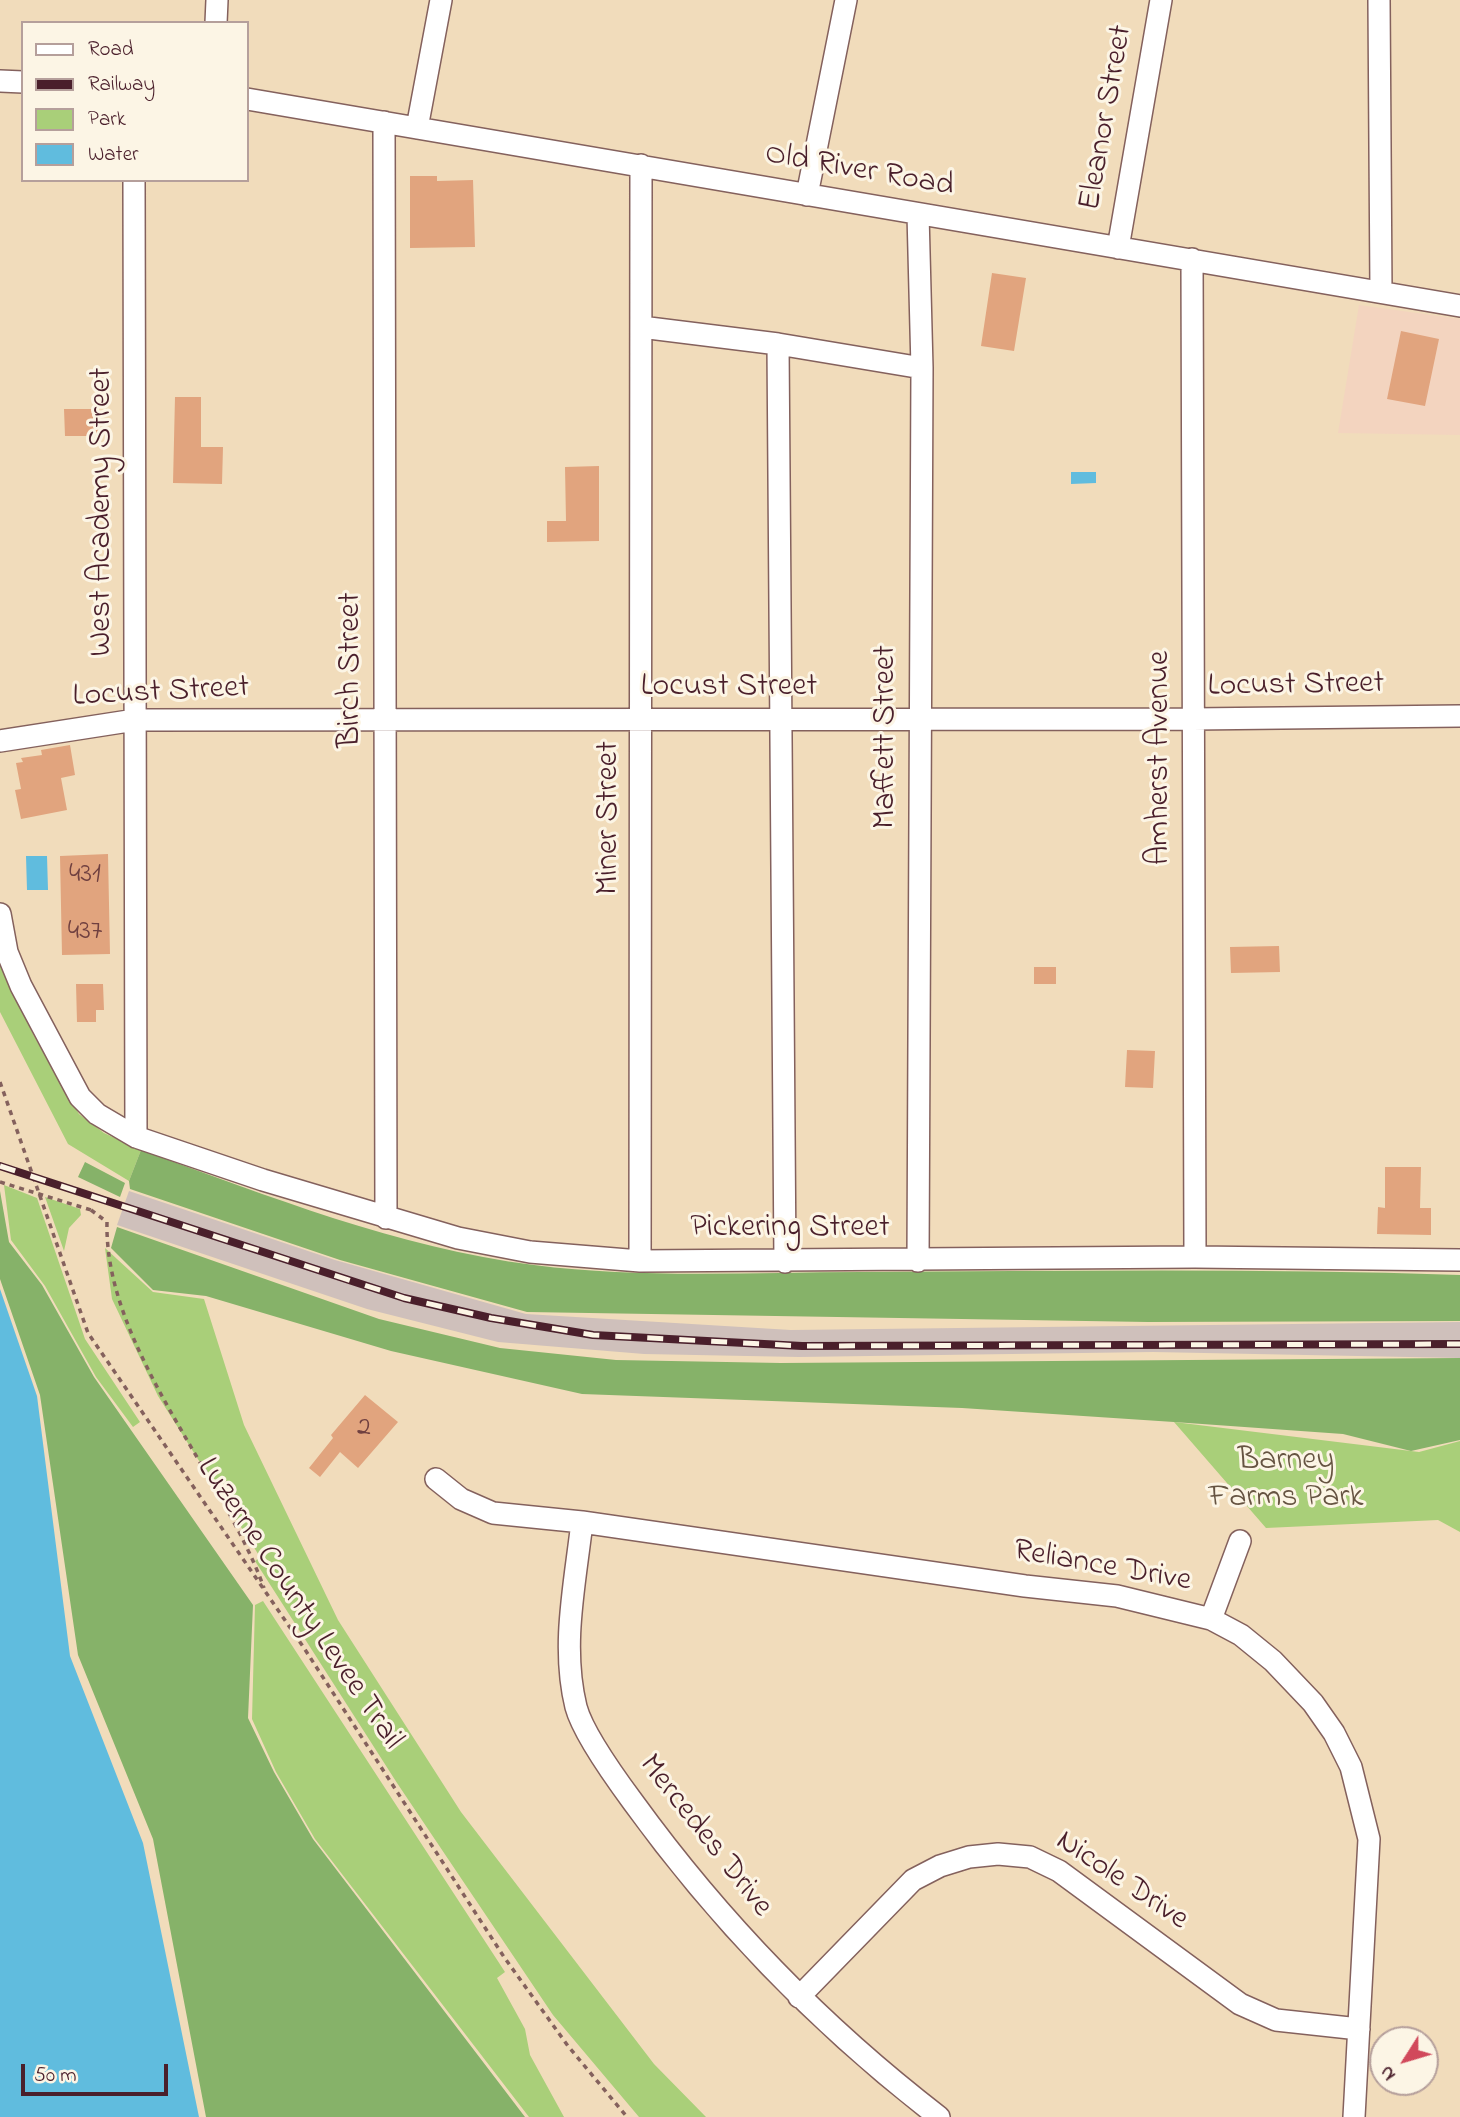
<!DOCTYPE html>
<html>
<head>
<meta charset="utf-8">
<style>
	body { margin:0 }
	#map { position:relative; width:1460px; height:2117px; overflow:hidden; background:#f1dcbb; font-family:"Indie Flower",sans-serif }
	canvas { display:block }
	.legend { position:absolute; left:21px; top:21px; width:228px; height:161px; box-sizing:border-box; background:#fcf5e5; border:2px solid #b59f9b; margin:0; padding:9px 12px; list-style:none; font-size:21px; color:#4a1f2b }
	.legend li { display:flex; align-items:center; gap:14px; height:35px }
	.legend b { width:35px; border:2px solid #b59f9b }
	.north { position:absolute; left:1369px; top:2026px; width:70px; height:70px; box-sizing:border-box; background:#fcf5e5; border:2px solid #b59f9b; border-radius:50%; rotate:233deg; font-size:19px; font-weight:700; line-height:28px; text-align:center; color:#4a1f2b }
	.north::after { content:''; display:block; margin:auto; width:24px; height:32px; background:#d1495b; clip-path:polygon(50% 0,100% 100%,50% 72%,0 100%) }
	.scale { position:absolute; left:21px; top:2064px; width:147px; height:32px; box-sizing:border-box; border:4px solid #4a1f2b; border-top:0; padding-left:9px; font-size:21px; line-height:24px; white-space:nowrap; color:#4a1f2b; -webkit-text-stroke:5px #fcf5e5; paint-order:stroke }
</style>
</head>
<body>
<div id="map">
<canvas width="1460" height="2117"></canvas>
<ul class="legend">
<li><b style="height:9px;background:#fff"></b>Road</li>
<li><b style="height:9px;background:#4a1f2b"></b>Railway</li>
<li><b style="height:19px;background:#a9cf79"></b>Park</li>
<li><b style="height:19px;background:#60bcde"></b>Water</li>
</ul>
<div class="north">N</div>
<div class="scale">50 m</div>
</div>
<script>
const context = document.querySelector('canvas').getContext('2d');
context.lineJoin = 'round';
function fillPath(path, color) { context.fillStyle = color; context.fill(path, 'evenodd'); }
function strokePath(path, color, width, dash) { context.strokeStyle = color; context.lineWidth = width; context.lineCap = dash ? 'butt' : 'round'; context.setLineDash(dash || []); context.stroke(path); }
function write(font, color, halo, rows, align = 'center') {
  context.font = font + ' "Indie Flower",sans-serif'; context.lineWidth = 6; context.setLineDash([]); context.textBaseline = 'middle'; context.strokeStyle = halo; context.fillStyle = color; for (const [text, x, y, turn = 0] of rows) {
    context.save(); context.translate(x, y); context.rotate((+turn || 0) * Math.PI / 180); context.textAlign = isNaN(turn) ? turn : align; if (halo) context.strokeText(text, 0, 0); context.fillText(text, 0, 0); context.restore();
  }
}
const built = new Path2D(`
	M 1359,305 L 1460,319 L 1460,435 L 1338,433 Z`);
const industrial = new Path2D(`
	M 129,1191 L 335,1260 L 526,1314 L 791,1330 L 1460,1322 L 1460,1358 L 1153,1352 L 799,1357 L 644,1354 L 498,1342 L 367,1309 L 117,1225 Z`);
const green = new Path2D(`
	M 0,965 L 34,1036 L 79,1114 L 104,1133 L 141,1150 L 129,1181 L 68,1144 L 0,1012 Z
	M 4,1185 L 37,1198 L 85,1339 L 140,1422 L 133,1427 L 96,1377 L 45,1286 L 11,1240 Z
	M 45,1197 L 80,1209 L 81,1215 L 69,1228 L 64,1251 Z
	M 105,1248 L 153,1292 L 204,1299 L 244,1425 L 338,1620 L 461,1812 L 654,2064 L 706,2117 L 639,2117 L 553,2015 L 397,1783 L 255,1561 L 260,1557 L 158,1396 L 112,1299 Z
	M 1174,1422 L 1419,1452 L 1460,1441 L 1460,1532 L 1438,1520 L 1266,1528 Z
	M 263,1601 L 505,1972 L 497,1978 L 525,2029 L 530,2055 L 564,2117 L 529,2117 L 315,1839 L 276,1772 L 252,1719 L 255,1605 Z`);
const forest = new Path2D(`
	M 141,1150 C 269,1196 398,1248 534,1265 C 642,1279 754,1272 862,1272 C 1062,1271 1261,1268 1460,1275 L 1460,1321 L 1148,1322 L 527,1312 L 340,1260 L 130,1189 L 129,1181 Z
	M 85,1162 L 125,1183 L 120,1197 L 78,1177 Z
	M 0,1191 L 9,1242 L 42,1285 L 94,1377 L 253,1605 L 248,1718 L 274,1772 L 313,1839 L 525,2117 L 206,2117 L 153,1839 L 78,1655 L 40,1395 L 0,1279 Z
	M 117,1227 L 379,1319 L 500,1348 L 616,1360 L 781,1363 L 1460,1358 L 1460,1440 L 1411,1451 L 1343,1434 L 1174,1422 L 962,1408 L 582,1394 L 391,1351 L 206,1296 L 153,1290 L 111,1248 Z`);
const water = new Path2D(`
	M 1071,472 L 1096,472 L 1096,483 L 1071,484 Z
	M 26,856 L 47,856 L 48,890 L 27,890 Z
	M 0,1289 L 37,1396 L 70,1656 L 143,1843 L 199,2117 L 0,2117 Z`);
const building = new Path2D(`
	M 410,176 L 437,176 L 437,181 L 473,180 L 475,247 L 410,248 Z
	M 992,273 L 1026,278 L 1014,351 L 981,346 Z
	M 1401,331 L 1439,339 L 1425,406 L 1387,399 Z
	M 175,397 L 201,397 L 201,447 L 223,447 L 222,484 L 173,483 Z
	M 64,409 L 98,409 L 98,436 L 65,436 Z
	M 599,466 L 599,541 L 547,542 L 547,521 L 566,521 L 565,467 Z
	M 70,745 L 75,775 L 61,778 L 67,810 L 21,819 L 15,790 L 21,789 L 16,763 L 23,762 L 21,758 L 42,755 L 41,750 Z
	M 108,854 L 110,954 L 62,955 L 60,856 Z
	M 1279,946 L 1280,972 L 1231,973 L 1230,947 Z
	M 1034,967 L 1056,967 L 1056,984 L 1034,984 Z
	M 76,984 L 103,984 L 104,1010 L 96,1010 L 96,1022 L 77,1022 Z
	M 1127,1050 L 1155,1051 L 1153,1088 L 1125,1087 Z
	M 1385,1167 L 1421,1167 L 1420,1208 L 1431,1208 L 1431,1235 L 1377,1234 L 1378,1207 L 1385,1208 Z
	M 365,1395 L 398,1422 L 358,1468 L 340,1452 L 320,1477 L 309,1468 L 333,1438 L 331,1435 Z`);
const path = new Path2D(`
	M 0,1082 L 88,1333 L 304,1648 L 504,1957 L 568,2046 L 627,2117
	M 91,1210 L 107,1222 C 104,1346 222,1472 264,1588`);
const minor = new Path2D(`
	M 1379,0 L 1381,292
	M 216,23 L 217,0
	M 0,81 L 23,82
	M 247,99 L 1460,306
	M 384,122 L 386,1218
	M 417,128 L 441,0
	M 134,180 L 136,1137
	M 807,195 L 846,0
	M 918,214 L 922,368 L 918,1261
	M 1118,248 L 1161,0
	M 1192,259 L 1195,1257
	M 641,327 L 778,344 L 922,368
	M 778,344 L 785,1262
	M 0,741 L 135,720 L 1193,719 L 1460,716
	M 0,914 L 7,952 L 21,986 L 80,1097 L 97,1114 L 136,1137 L 263,1180 L 458,1238 L 530,1252 L 640,1261 L 1195,1257 L 1460,1260
	M 640,1261 L 641,165
	M 436,1479 L 461,1499 L 493,1513 L 582,1522 L 1025,1586 L 1117,1596 L 1211,1619 L 1241,1635 L 1273,1661 L 1313,1703 L 1334,1733 L 1351,1767 L 1369,1839 L 1354,2117
	M 582,1522 C 575,1584 561,1646 576,1707 C 583,1733 616,1779 633,1802 C 720,1922 822,2027 939,2117
	M 1211,1619 L 1240,1541
	M 799,1997 L 913,1880 L 940,1866 L 969,1857 L 998,1854 L 1030,1857 L 1059,1871 L 1240,2004 L 1276,2020 L 1359,2029`);
const rail = new Path2D(`
	M 0,1166 L 404,1298 L 491,1318 L 593,1335 L 802,1346 L 1460,1344`);
const pathBridge = new Path2D(`
	M 0,1182 L 91,1210`);
const numberNames = [
	["431",85,876],
	["437",85,933],
	["2",364,1429]
];
const streetNames = [
	["Eleanor Street",1108,118,-80],
	["Old River Road",859,172,10],
	["West Academy Street",104,512,-90],
	["Birch Street",353,670,-90],
	["Locust Street",1296,687,-1],
	["Locust Street",729,689],
	["Locust Street",161,694,-3],
	["Maffett Street",888,737,-90],
	["Amherst Avenue",1162,758,-90],
	["Miner Street",611,818,-90],
	["Pickering Street",790,1230],
	["Reliance Drive",1102,1568,10],
	["Luzerne County Levee Trail",298,1605,56],
	["Mercedes Drive",704,1837,52],
	["Nicole Drive",1121,1882,34]
];
const parkNames = [
	["Barney",1286,1463],
	["Farms Park",1286,1500]
];
fillPath(built, '#f3d4bf');
fillPath(industrial, '#cfc0bb');
fillPath(green, '#a9cf79');
fillPath(forest, '#86b269');
fillPath(water, '#60bcde');
fillPath(building, '#e1a47e');
strokePath(minor, '#84615d', 24);
strokePath(path, '#84615d', 3.5, [5, 5]);
strokePath(minor, '#fff', 21);
strokePath(rail, '#4a1f2b', 8);
strokePath(rail, '#fcf5e5', 5, [16]);
strokePath(pathBridge, '#84615d', 3.5, [5, 5]);
write('28px', '#704040', null, numberNames);
write('32px', '#4a1f2b', '#fcf5e5', streetNames);
write('32px', '#665442', '#fcf5e5', parkNames);
</script>
</body>
</html>
